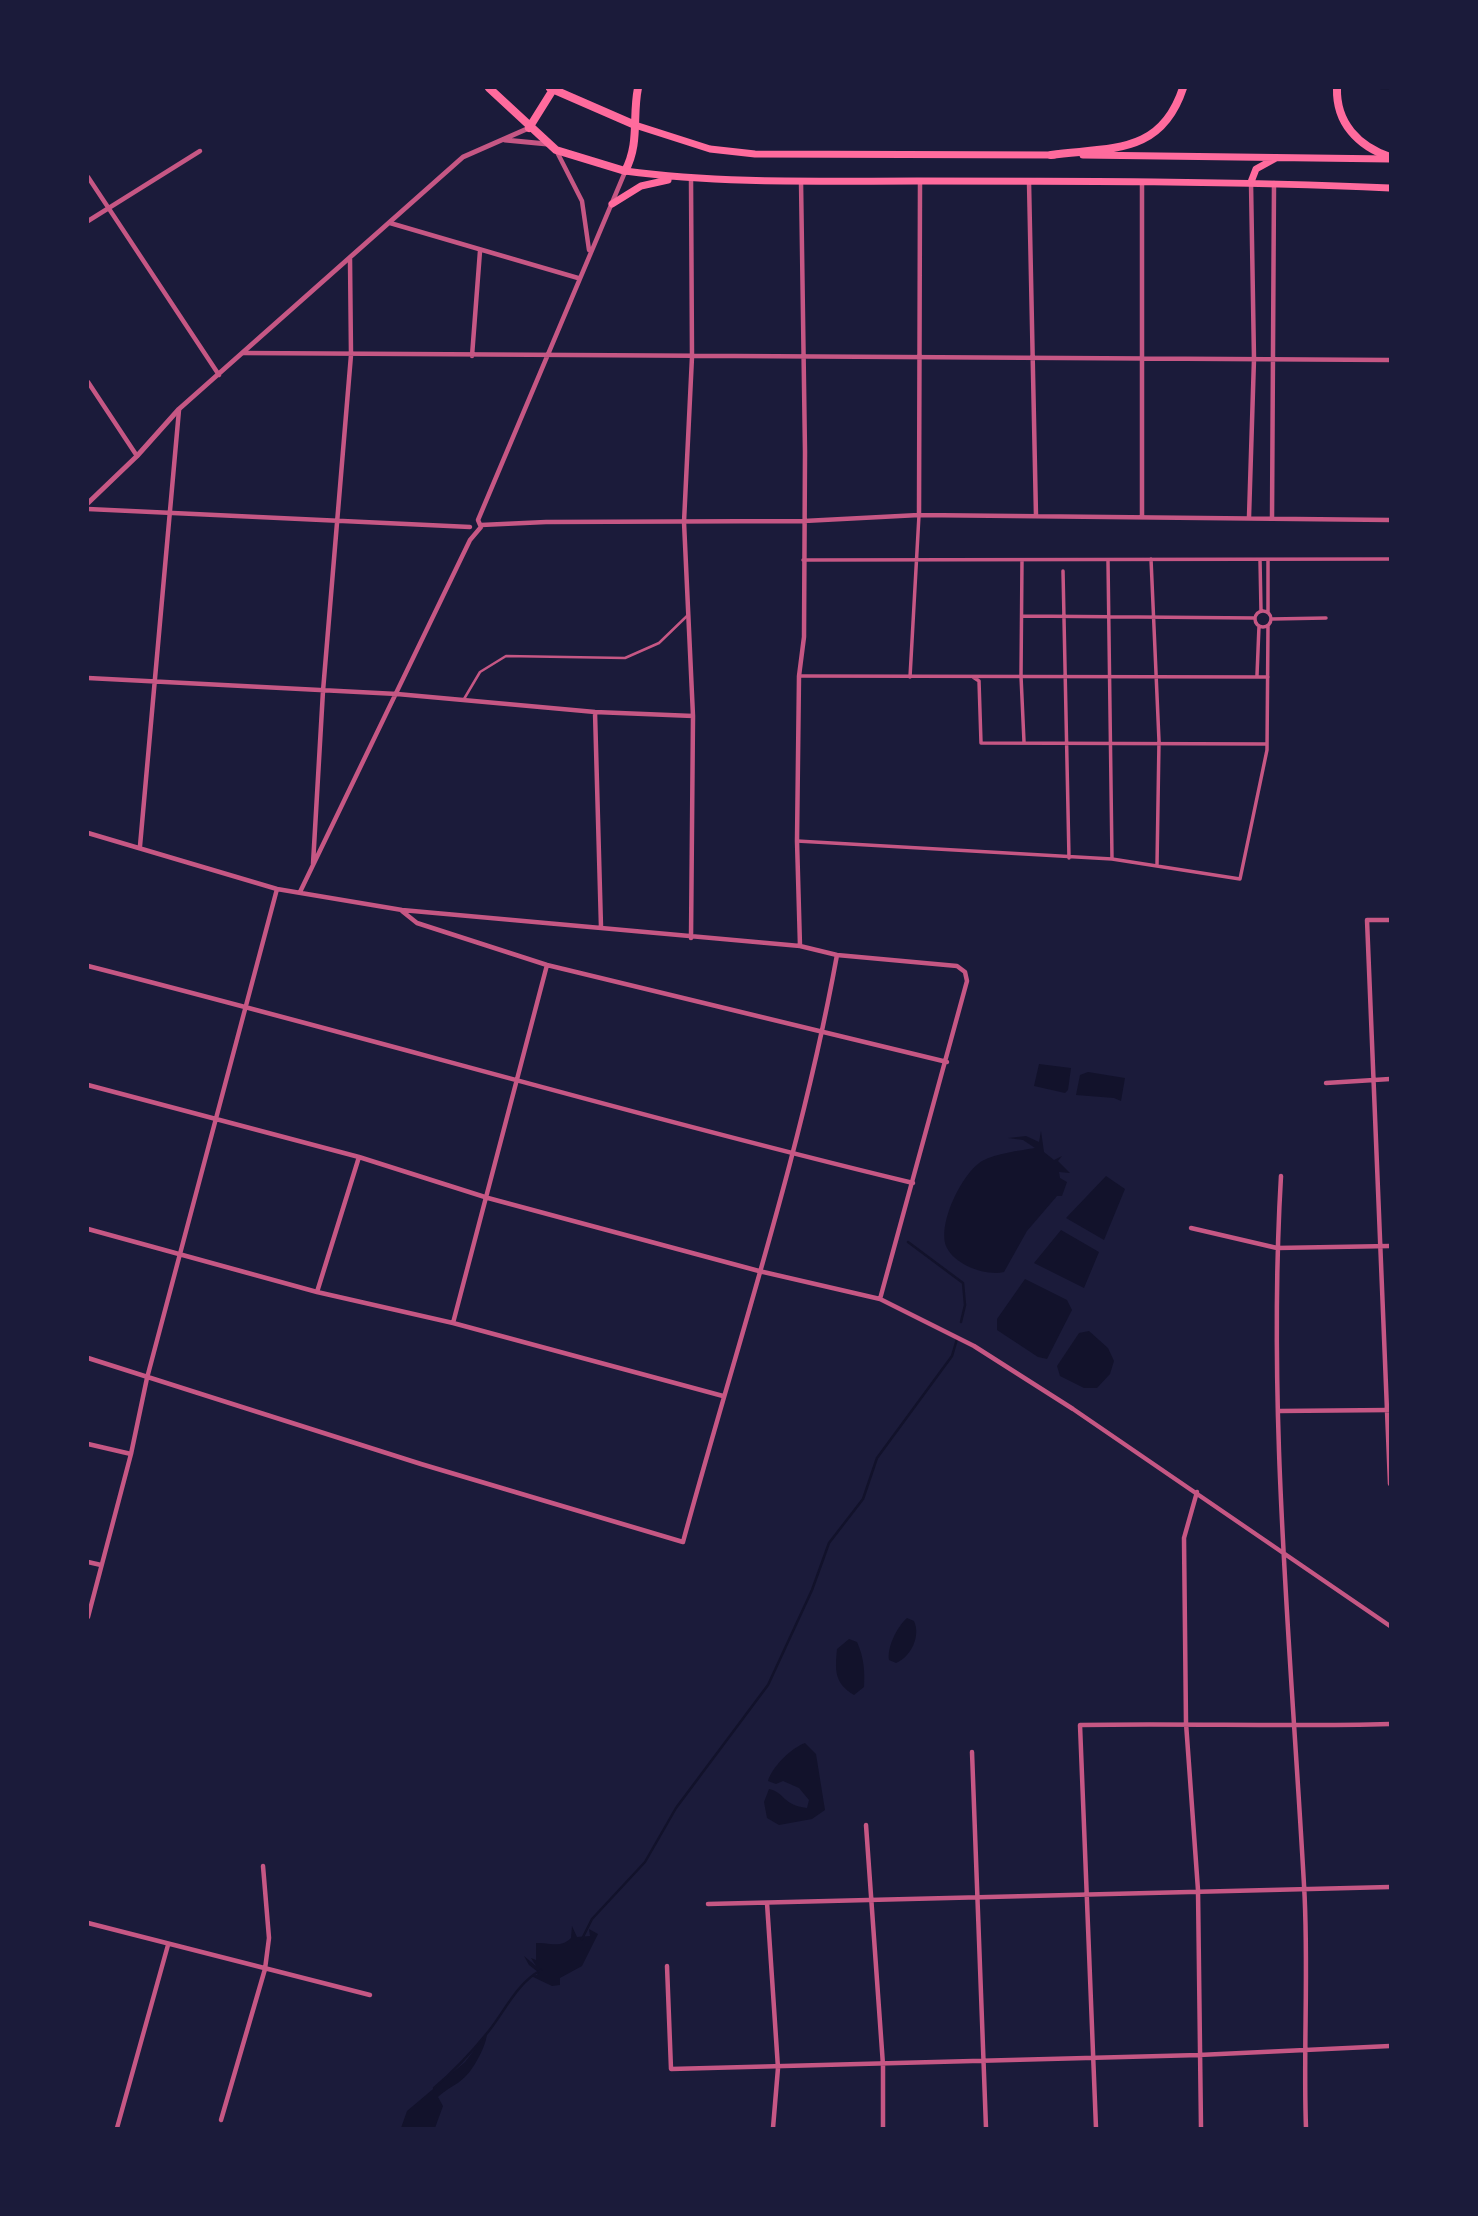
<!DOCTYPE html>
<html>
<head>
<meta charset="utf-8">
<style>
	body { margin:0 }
	#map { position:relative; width:1478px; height:2216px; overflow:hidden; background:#1b1b3a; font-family:"Asap Condensed",sans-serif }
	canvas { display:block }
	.frame { position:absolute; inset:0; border:89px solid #1b1b3a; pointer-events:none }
</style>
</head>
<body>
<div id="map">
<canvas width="1478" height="2216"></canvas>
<div class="frame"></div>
</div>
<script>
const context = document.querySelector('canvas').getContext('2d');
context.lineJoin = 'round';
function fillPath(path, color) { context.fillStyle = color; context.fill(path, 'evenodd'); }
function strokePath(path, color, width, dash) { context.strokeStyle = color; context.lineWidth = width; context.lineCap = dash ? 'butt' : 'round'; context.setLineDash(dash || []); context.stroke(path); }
const water = new Path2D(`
	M 1039,1064 L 1071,1068 L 1068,1090 L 1065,1093 L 1034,1086 Z
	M 1088,1072 L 1125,1078 L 1121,1101 L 1114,1098 L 1076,1095 L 1080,1075 Z
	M 1041,1131 L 1044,1152 L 1054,1160 L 1062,1156 L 1058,1161 L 1070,1173 L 1059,1172 L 1060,1178 L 1067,1182 L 1062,1196 L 1057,1196 L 1027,1231 L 1004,1272 C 987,1276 956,1266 947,1248 C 936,1226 962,1173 982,1161 C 997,1153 1018,1151 1035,1148 L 1023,1140 L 1008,1138 L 1026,1136 L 1039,1142 Z
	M 1106,1176 L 1125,1189 L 1104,1240 L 1066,1218 Z
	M 1061,1230 L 1099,1252 L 1084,1288 L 1034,1263 Z
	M 1025,1279 L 1067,1300 L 1072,1310 L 1047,1359 L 1038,1357 L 997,1330 L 997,1319 Z
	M 1089,1331 L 1108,1348 L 1114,1361 L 1110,1374 L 1097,1388 L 1084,1388 L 1060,1376 L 1057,1366 L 1079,1333 Z
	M 907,1618 L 914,1621 C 921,1636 911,1657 896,1663 L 889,1660 C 887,1647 897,1627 907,1618 Z
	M 849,1639 L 857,1642 C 864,1657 865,1672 864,1687 L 854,1695 C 834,1683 835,1670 837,1649 Z
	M 805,1743 L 816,1754 L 825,1810 L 812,1819 L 779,1825 L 767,1818 L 764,1802 L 769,1789 C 786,1793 782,1805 807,1808 L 809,1800 L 799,1788 L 783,1781 L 776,1784 L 768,1781 C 772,1767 791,1748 805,1743 Z
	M 572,1926 L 577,1937 L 590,1936 L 589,1929 L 598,1934 L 582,1966 L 560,1978 L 560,1985 L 552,1986 L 531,1976 L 537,1975 L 538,1972 L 529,1965 L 524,1956 L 536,1966 L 531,1958 L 536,1960 L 536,1943 C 550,1942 560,1949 571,1938 Z
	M 487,2033 C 487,2044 474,2069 465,2077 C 457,2085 446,2089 438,2097 L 443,2106 L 435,2128 L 401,2128 L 407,2111 L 465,2062 Z`);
const stream = new Path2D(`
	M 1381,88 L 1390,88
	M 908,1242 L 963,1283 L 965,1305 L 961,1322
	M 582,1939 L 592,1919 L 645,1862 L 676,1808 L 768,1685 L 812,1590 L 829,1543 L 863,1499 L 877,1458 L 952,1356 L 957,1339
	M 434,2088 C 454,2071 471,2053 488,2032 C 505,2011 516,1984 541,1970`);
const service = new Path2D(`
	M 464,699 L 480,672 L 506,656 L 625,658 L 659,643 L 688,615`);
const pedestrian = new Path2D(`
	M 1151,559 L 1159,741 L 1157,865
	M 803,560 L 1390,559
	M 1022,560 L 1021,676 L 1024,742
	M 1260,560 L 1261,611
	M 1268,560 L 1268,612
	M 1108,561 L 1112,859
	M 1063,571 L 1069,858
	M1255 619a8 8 0 1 1 16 0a8 8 0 1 1-16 0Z
	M 1022,616 L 1255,618
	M 1272,619 L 1326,618
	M 1257,675 L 1259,626
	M 799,676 L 1268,677
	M 910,677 L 919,515
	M 973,677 L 979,681 L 981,743 L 1267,744
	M 797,841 L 1112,859 L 1240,879 L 1267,750 L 1268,626`);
const minor = new Path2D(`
	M 556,150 L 582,201 L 589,250
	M 88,177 L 219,375
	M 691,179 L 692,357 L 684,522 L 693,716 L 691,938
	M 1029,182 L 1036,516
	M 1142,182 L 1142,517
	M 88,221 L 200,151
	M 390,223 L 578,278
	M 243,353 L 1390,360
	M 472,356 L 480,251
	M 88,382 L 137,456
	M 88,509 L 470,527
	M 919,515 L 920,182
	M 1249,517 L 1254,359 L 1251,183
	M 1272,518 L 1274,183
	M 478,520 L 625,172
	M 481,525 L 546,522 L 804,521 L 919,515 L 1390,520
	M 88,678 L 397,694 L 595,712 L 693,716
	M 595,712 L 601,927
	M 88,833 L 277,889 L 402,910 L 800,946 L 837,955 L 957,966 L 965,972 L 967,981 L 880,1299
	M 140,846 L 179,410
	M 313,864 L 323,691 L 351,355 L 350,259
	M 300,892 L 470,540 L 481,527 L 478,520
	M 402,911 L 417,923 L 547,965 L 947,1062
	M 1390,920 L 1367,920 L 1390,1484
	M 800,946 L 797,841 L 799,676 L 804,637 L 805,452 L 801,181
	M 88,966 C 363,1036 636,1116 913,1183
	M 1326,1083 L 1390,1079
	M 88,1085 L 359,1157 L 488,1198 L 759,1271 L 880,1299 L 974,1346 L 1073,1409 L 1390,1626
	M 1281,1176 C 1267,1412 1291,1650 1304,1885 C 1309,1966 1303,2048 1306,2128
	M 1191,1228 L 1277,1248 L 1390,1246
	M 88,1229 L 317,1292 L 453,1323 L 723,1396
	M 317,1292 L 359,1157
	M 453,1323 L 547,965
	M 88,1358 L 421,1464 L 683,1542 C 736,1347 801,1154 837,955
	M 1279,1411 L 1390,1410
	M 88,1444 L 131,1454
	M 1197,1492 L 1184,1538 L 1186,1723 L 1198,1890 L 1201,2128
	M 88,1562 L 101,1565
	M 88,1617 L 131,1454 L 147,1378 L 277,889
	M 972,1752 L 986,2128
	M 866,1825 L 883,2065 L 883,2128
	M 767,1903 L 778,2068 L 773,2128
	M 708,1904 L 1390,1887
	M 88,1923 L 370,1995
	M 667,1966 L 671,2069 L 1199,2055 L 1390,2046
	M 221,2120 L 265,1969 L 269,1938 L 263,1866
	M 117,2128 L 168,1945
	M 1096,2128 L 1080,1725 C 1184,1723 1287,1727 1390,1724`);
const tertiary = new Path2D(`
	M 505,140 L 547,144
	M 88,503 L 137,456 L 179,409 L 463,157 L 529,128`);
const primary = new Path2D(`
	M 635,125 L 710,149 L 755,154 L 1054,155
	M 1083,155 L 1390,159
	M 625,171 C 722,184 820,181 917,181 C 1075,181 1233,181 1390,188
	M 1251,182 L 1256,169 L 1276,158
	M 612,204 L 641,186 L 668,180`);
const trunk = new Path2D(`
	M 489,88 L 556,150 L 625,171 C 640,143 632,117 638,88
	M 550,88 L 635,125
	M 1337,88 C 1336,123 1358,146 1390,157
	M 529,128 L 554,88
	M 1051,155 C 1112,147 1161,155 1183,88`);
fillPath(water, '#12122b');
strokePath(stream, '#12122b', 2.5);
strokePath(service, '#c65784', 2.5);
strokePath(pedestrian, '#c65784', 3.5);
strokePath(minor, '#c65784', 4.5);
strokePath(tertiary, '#c65784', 5);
strokePath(primary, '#ff6b9d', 7);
strokePath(trunk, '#ff6b9d', 8);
</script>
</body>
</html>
